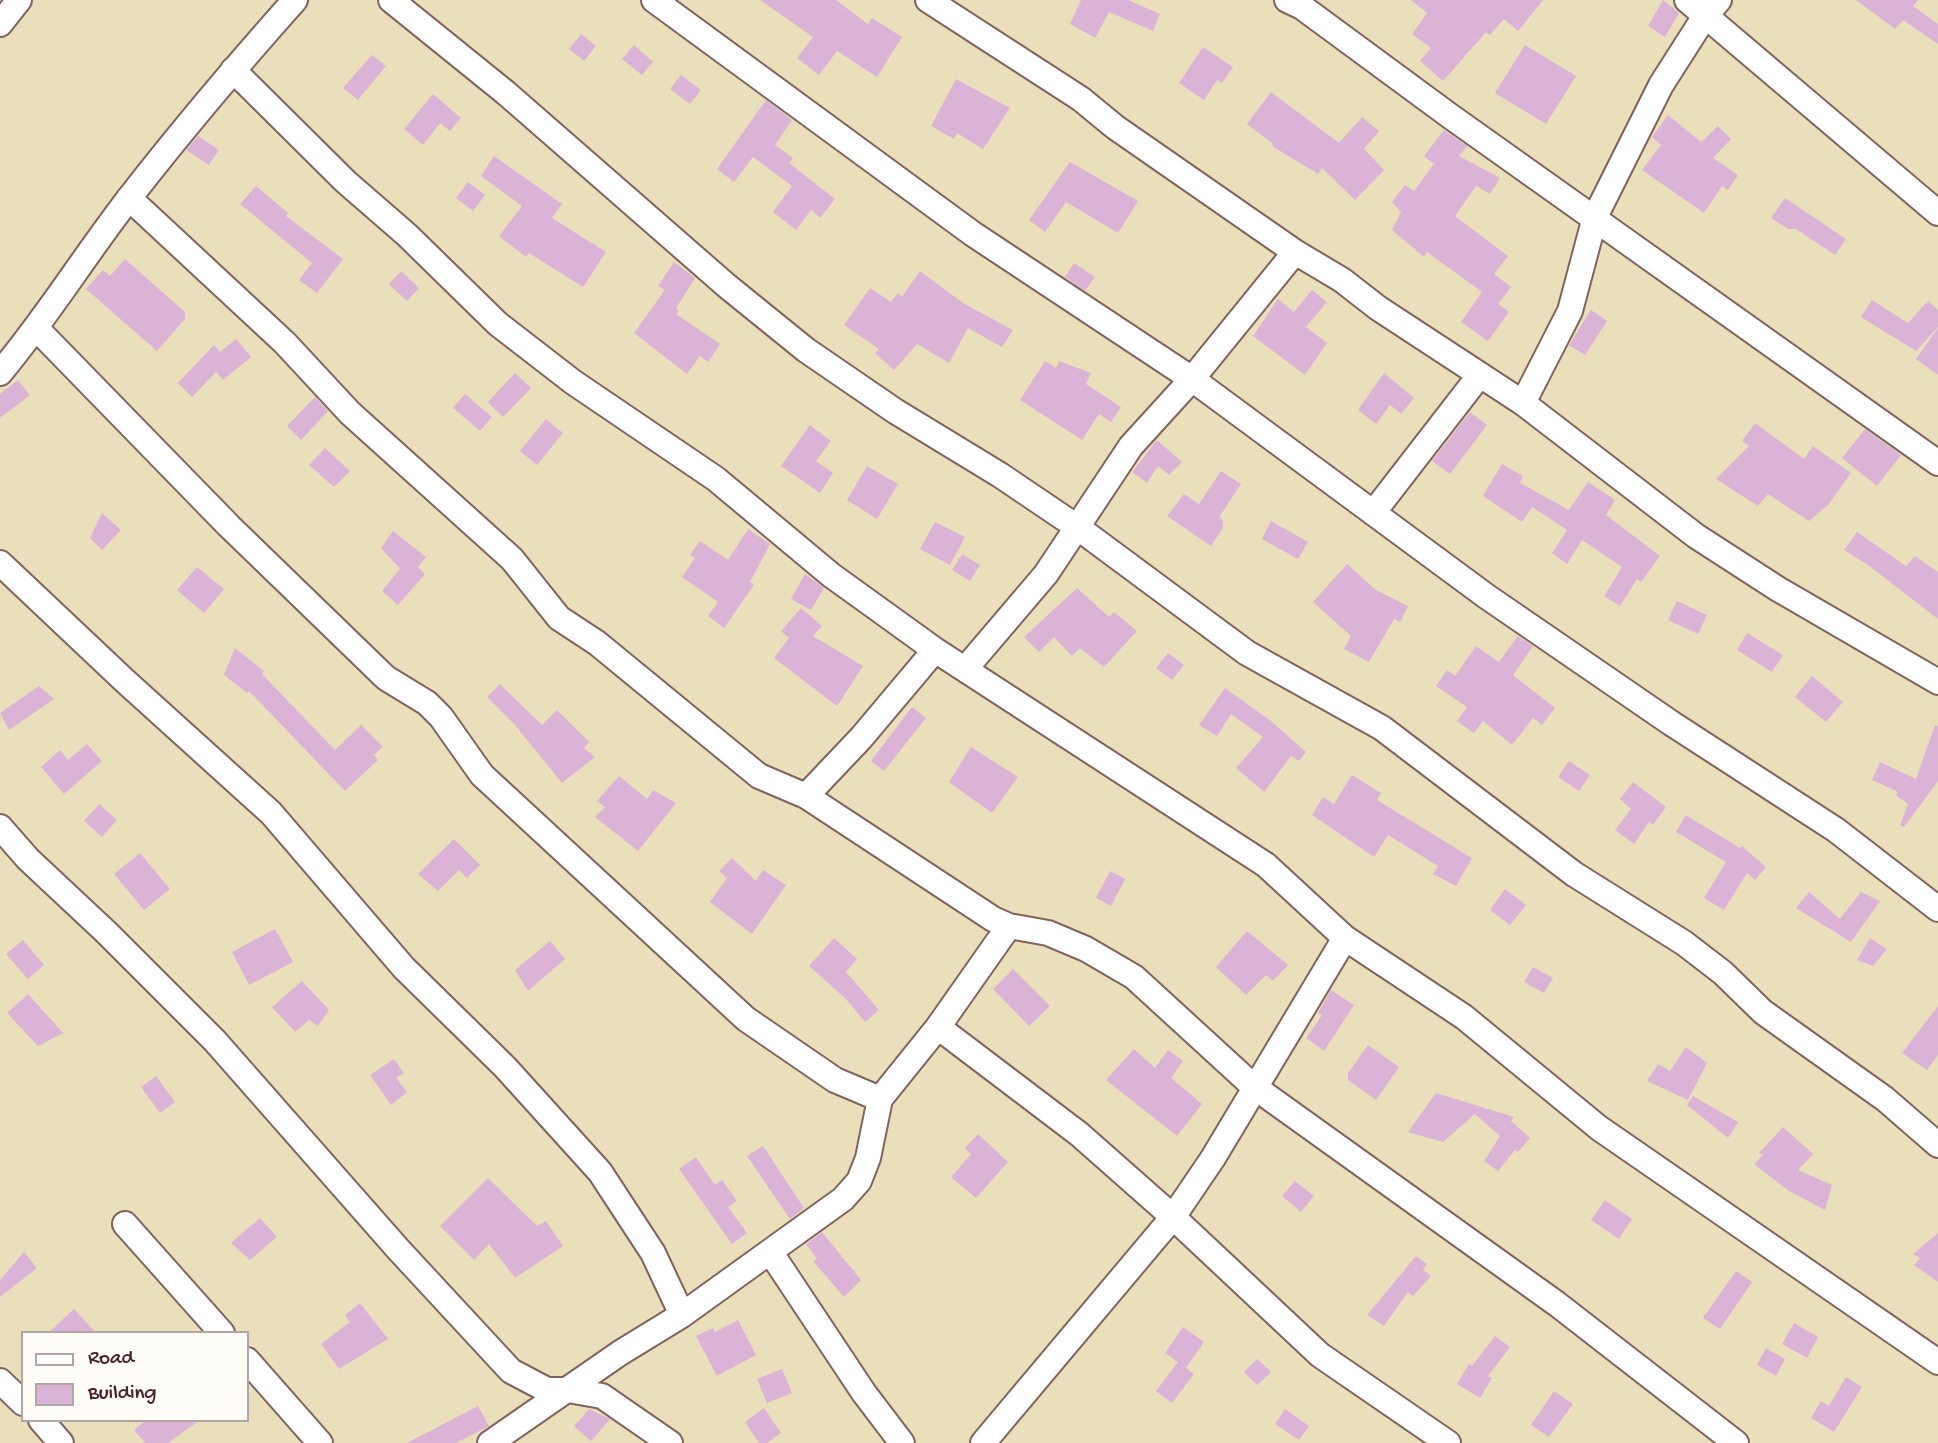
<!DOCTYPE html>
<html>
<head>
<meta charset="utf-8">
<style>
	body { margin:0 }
	#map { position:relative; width:1938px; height:1443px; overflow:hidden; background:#eadfbb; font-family:"Gochi Hand",sans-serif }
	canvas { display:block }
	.legend { position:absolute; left:21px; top:1331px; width:228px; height:91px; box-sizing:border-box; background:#fdfcf7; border:2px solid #b5a4a5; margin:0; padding:9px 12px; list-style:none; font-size:21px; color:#4a1f2b }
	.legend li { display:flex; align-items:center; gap:14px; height:35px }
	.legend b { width:35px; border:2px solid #b5a4a5 }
</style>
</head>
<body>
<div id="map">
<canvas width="1938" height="1443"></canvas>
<ul class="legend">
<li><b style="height:9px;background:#fff"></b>Road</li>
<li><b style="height:19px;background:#dbb3d6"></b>Building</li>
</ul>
</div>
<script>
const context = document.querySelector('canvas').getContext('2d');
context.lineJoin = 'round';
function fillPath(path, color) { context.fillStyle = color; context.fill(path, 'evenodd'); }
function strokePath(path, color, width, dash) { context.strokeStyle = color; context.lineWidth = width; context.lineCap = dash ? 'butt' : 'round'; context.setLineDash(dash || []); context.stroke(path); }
const building = new Path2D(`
	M 760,0 L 836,0 L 868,24 L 872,18 L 902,37 L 877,77 L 837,51 L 819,75 L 797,58 L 813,37 Z
	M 1081,0 L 1128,0 L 1160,14 L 1153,31 L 1109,12 L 1095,38 L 1070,24 Z
	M 1411,0 L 1543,0 L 1518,31 L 1504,19 L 1490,35 L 1486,32 L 1443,81 L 1420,61 L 1431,48 L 1412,34 L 1427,13 Z
	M 1663,0 L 1679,13 L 1665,37 L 1648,26 Z
	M 1856,0 L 1918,0 L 1913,6 L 1938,24 L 1938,44 L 1903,20 L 1895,29 Z
	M 581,34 L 596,46 L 584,61 L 569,49 Z
	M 634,45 L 653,62 L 642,75 L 622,59 Z
	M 1525,45 L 1576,76 L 1546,124 L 1495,93 Z
	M 1203,47 L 1233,67 L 1222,83 L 1217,80 L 1204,100 L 1179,83 Z
	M 372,55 L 386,66 L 358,100 L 343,88 Z
	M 681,75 L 701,90 L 690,104 L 670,89 Z
	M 956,79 L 1010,108 L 983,149 L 957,133 L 954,139 L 931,126 Z
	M 1271,92 L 1339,143 L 1362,117 L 1379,131 L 1364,149 L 1384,170 L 1355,200 L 1322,168 L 1318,174 L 1272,146 L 1273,144 L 1247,124 Z
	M 433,94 L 461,118 L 450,131 L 440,123 L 423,145 L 404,129 Z
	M 766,100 L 792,120 L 775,145 L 793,158 L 789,163 L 835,199 L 820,218 L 811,210 L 796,230 L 773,212 L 792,186 L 753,157 L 734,182 L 717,169 Z
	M 1668,115 L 1701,142 L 1718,126 L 1731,139 L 1713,158 L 1738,175 L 1728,190 L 1722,186 L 1704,213 L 1642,170 L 1661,145 L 1652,137 Z
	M 1444,130 L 1467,146 L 1459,156 L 1500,178 L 1490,194 L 1476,186 L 1455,216 L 1508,256 L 1494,274 L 1511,287 L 1498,304 L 1509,312 L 1488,341 L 1461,322 L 1482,292 L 1427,252 L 1424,257 L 1392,230 L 1401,212 L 1392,202 L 1405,185 L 1414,191 L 1434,164 L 1424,156 Z
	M 198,136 L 219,150 L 209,165 L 186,150 Z
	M 494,156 L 562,204 L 552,218 L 606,252 L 583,287 L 529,253 L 526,257 L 499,236 L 522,206 L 481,176 Z
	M 1070,162 L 1138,201 L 1118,233 L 1066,202 L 1045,232 L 1029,220 Z
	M 468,182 L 485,195 L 473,211 L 456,198 Z
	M 256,186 L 288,213 L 286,216 L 343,259 L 317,293 L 299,280 L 312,263 L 240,204 Z
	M 1785,198 L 1846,239 L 1835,255 L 1796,229 L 1788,229 L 1771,218 Z
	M 125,259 L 185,312 L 185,319 L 157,351 L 86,289 L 103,270 L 110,276 Z
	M 674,262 L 695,278 L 676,308 L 679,311 L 676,314 L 720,344 L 708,362 L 700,356 L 687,374 L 634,333 L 665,290 L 658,286 Z
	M 1074,263 L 1095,277 L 1085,291 L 1065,277 Z
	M 401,271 L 419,288 L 407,301 L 389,284 Z
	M 920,271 L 963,303 L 1013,330 L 1002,347 L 968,328 L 949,363 L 917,344 L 894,370 L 875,353 L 879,349 L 844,325 L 870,288 L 891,302 L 898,293 L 902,297 Z
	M 1312,290 L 1327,302 L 1306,327 L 1327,343 L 1305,375 L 1253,336 L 1278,299 L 1294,312 Z
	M 1872,300 L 1908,323 L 1928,301 L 1938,310 L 1938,327 L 1916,351 L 1861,317 Z
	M 1591,310 L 1607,321 L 1585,355 L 1569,345 Z
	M 1938,328 L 1938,375 L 1916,359 Z
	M 236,339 L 251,357 L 223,380 L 216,372 L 192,397 L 178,383 L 214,345 L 220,352 Z
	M 1045,361 L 1056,368 L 1059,361 L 1091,373 L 1086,384 L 1121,407 L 1111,422 L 1099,414 L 1082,440 L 1020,400 Z
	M 515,373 L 531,388 L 503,417 L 488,402 Z
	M 1384,373 L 1414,398 L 1401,414 L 1390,405 L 1376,424 L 1358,410 Z
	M 18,380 L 30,395 L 0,418 L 0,394 Z
	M 465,394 L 492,417 L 480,431 L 453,408 Z
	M 315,397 L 328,411 L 301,440 L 287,426 Z
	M 1470,412 L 1487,425 L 1450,474 L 1432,461 Z
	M 546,419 L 563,433 L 537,465 L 520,451 Z
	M 1755,423 L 1804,459 L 1813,446 L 1851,473 L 1828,505 L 1809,521 L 1768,494 L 1758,506 L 1716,479 L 1749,446 L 1742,441 Z
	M 810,425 L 831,441 L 816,461 L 833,473 L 820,493 L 781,466 Z
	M 1865,429 L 1901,455 L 1877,486 L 1842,458 Z
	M 1157,440 L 1182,462 L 1169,475 L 1158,466 L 1147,483 L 1132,472 Z
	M 325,448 L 350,471 L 334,487 L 309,465 Z
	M 1502,464 L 1523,476 L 1520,483 L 1569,510 L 1588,482 L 1615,500 L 1606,515 L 1660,556 L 1641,582 L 1637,579 L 1620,606 L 1604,596 L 1622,567 L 1582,540 L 1567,564 L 1552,553 L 1567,530 L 1532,507 L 1522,522 L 1483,496 Z
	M 867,466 L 898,484 L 877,519 L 847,500 Z
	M 1221,471 L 1241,484 L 1219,517 L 1223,521 L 1223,528 L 1211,546 L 1167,516 L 1184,494 L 1199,504 Z
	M 102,513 L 121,530 L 102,550 L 90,538 Z
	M 1271,521 L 1308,542 L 1298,559 L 1262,539 Z
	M 935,522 L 965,537 L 950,565 L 920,549 Z
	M 748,529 L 770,544 L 750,582 L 754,585 L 724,628 L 708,616 L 718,602 L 682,577 L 695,558 L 690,555 L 700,541 L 728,560 Z
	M 393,531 L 426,557 L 418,567 L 425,574 L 398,605 L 382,591 L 400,569 L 381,548 Z
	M 1857,532 L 1906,566 L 1915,556 L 1938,572 L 1938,619 L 1868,565 L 1844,550 Z
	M 962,554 L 980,565 L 970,581 L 952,570 Z
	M 1347,564 L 1376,590 L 1408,606 L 1400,622 L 1394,619 L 1369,662 L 1344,649 L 1351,636 L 1313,602 Z
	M 197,567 L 224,589 L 204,613 L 177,590 Z
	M 805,574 L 824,588 L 811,610 L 791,599 Z
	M 1077,588 L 1109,617 L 1114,612 L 1137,631 L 1104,667 L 1080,648 L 1072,656 L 1054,637 L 1039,652 L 1024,637 Z
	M 1677,601 L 1707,615 L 1698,634 L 1668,620 Z
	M 801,608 L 822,626 L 813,636 L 863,666 L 837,706 L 774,658 L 789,638 L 781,631 Z
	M 1747,633 L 1783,655 L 1772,672 L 1737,650 Z
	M 1518,636 L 1533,646 L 1513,675 L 1555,708 L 1542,725 L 1533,718 L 1512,745 L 1483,721 L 1474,733 L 1457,721 L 1467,707 L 1436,686 L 1447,670 L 1455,676 L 1476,646 L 1499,662 Z
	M 235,648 L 264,671 L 262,674 L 335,750 L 361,725 L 383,747 L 374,755 L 378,760 L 345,791 L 249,691 L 247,693 L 224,675 Z
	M 1168,653 L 1184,665 L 1172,680 L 1156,668 Z
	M 1812,676 L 1843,702 L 1826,722 L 1795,697 Z
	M 500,684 L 542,725 L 557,710 L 589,742 L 584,748 L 595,757 L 562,783 L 515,725 L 487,697 Z
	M 39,686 L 54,699 L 9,730 L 0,713 Z
	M 1225,688 L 1271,721 L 1306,752 L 1299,761 L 1291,756 L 1264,792 L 1236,768 L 1263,737 L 1231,714 L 1217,736 L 1199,725 Z
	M 912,707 L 926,718 L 884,771 L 871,761 Z
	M 1935,725 L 1938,726 L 1938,781 L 1904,827 L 1900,825 L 1908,804 L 1896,795 L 1898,792 L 1872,780 L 1880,762 L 1916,779 Z
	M 87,744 L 102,761 L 64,794 L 41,767 L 60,750 L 68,760 Z
	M 971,747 L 1018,777 L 992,813 L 949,782 Z
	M 1569,761 L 1590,775 L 1579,791 L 1558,777 Z
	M 1352,775 L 1381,793 L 1377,800 L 1472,858 L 1456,886 L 1433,874 L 1438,866 L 1388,835 L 1374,857 L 1312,815 L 1323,797 L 1334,804 Z
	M 619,776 L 647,799 L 653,790 L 676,803 L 638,851 L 595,817 L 605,807 L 597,801 Z
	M 1633,782 L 1666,807 L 1653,825 L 1649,822 L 1634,844 L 1615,830 L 1631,809 L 1620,799 Z
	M 99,804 L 117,820 L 102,837 L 84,821 Z
	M 1686,815 L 1740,848 L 1742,846 L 1766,867 L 1755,880 L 1747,873 L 1724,910 L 1704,898 L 1726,862 L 1676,832 Z
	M 454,839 L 480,865 L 467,878 L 459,870 L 438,891 L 418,874 Z
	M 140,853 L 170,889 L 144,910 L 114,874 Z
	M 732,858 L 756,881 L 763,870 L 786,885 L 752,934 L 710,902 L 727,878 L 719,871 Z
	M 1110,871 L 1125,879 L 1111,906 L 1096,898 Z
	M 1505,889 L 1526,905 L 1510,925 L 1490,910 Z
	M 1809,892 L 1840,919 L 1861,892 L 1880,901 L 1851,942 L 1796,908 Z
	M 275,929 L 293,962 L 249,985 L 232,952 Z
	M 1247,931 L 1288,965 L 1273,981 L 1266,975 L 1246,995 L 1216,967 Z
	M 834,938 L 857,959 L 846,972 L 879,1010 L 865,1022 L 846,999 L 809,966 Z
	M 1870,938 L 1887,949 L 1873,966 L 1857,960 Z
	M 23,940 L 44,965 L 28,979 L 6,954 Z
	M 550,941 L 565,959 L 528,991 L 515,970 Z
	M 1533,967 L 1553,978 L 1544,993 L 1524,982 Z
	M 1013,969 L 1050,1006 L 1029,1026 L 993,989 Z
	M 302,981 L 329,1010 L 318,1026 L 309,1020 L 295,1032 L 272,1007 Z
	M 1331,990 L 1354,1005 L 1324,1051 L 1306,1038 L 1322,1015 L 1318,1013 Z
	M 28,994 L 63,1033 L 38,1046 L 7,1013 Z
	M 1938,1006 L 1938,1055 L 1927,1070 L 1902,1053 Z
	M 1368,1045 L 1399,1067 L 1376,1100 L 1348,1080 L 1348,1073 Z
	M 1686,1047 L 1707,1063 L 1688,1100 L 1647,1081 L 1658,1064 L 1670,1071 Z
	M 1134,1049 L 1155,1068 L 1168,1050 L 1183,1061 L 1171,1078 L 1202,1104 L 1177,1136 L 1106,1080 Z
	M 394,1059 L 404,1073 L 396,1078 L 407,1092 L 391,1105 L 370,1075 Z
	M 156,1076 L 175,1102 L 160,1113 L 141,1087 Z
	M 1436,1093 L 1514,1117 L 1511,1121 L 1530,1138 L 1518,1152 L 1515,1150 L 1498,1171 L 1484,1161 L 1500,1136 L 1475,1114 L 1443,1142 L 1408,1132 Z
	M 1693,1096 L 1738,1122 L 1728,1138 L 1687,1105 Z
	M 1783,1127 L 1813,1154 L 1798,1170 L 1832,1185 L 1825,1210 L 1789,1191 L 1754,1164 L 1763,1155 L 1759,1153 Z
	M 978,1134 L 1008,1162 L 976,1198 L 951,1177 L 971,1154 L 965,1148 Z
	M 763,1146 L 804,1208 L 790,1219 L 747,1156 Z
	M 696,1157 L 715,1185 L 722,1180 L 737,1201 L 728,1207 L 747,1233 L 732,1244 L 679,1169 Z
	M 488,1178 L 537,1226 L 546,1221 L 563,1246 L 515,1278 L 489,1244 L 474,1260 L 440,1226 Z
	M 1295,1181 L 1314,1196 L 1301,1212 L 1282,1196 Z
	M 1605,1200 L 1632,1219 L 1619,1239 L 1591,1220 Z
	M 260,1218 L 277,1237 L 250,1260 L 231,1243 Z
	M 822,1232 L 861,1280 L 844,1297 L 813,1261 L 817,1259 L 806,1244 Z
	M 1938,1233 L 1938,1282 L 1914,1265 L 1920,1258 L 1913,1254 Z
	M 24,1252 L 37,1268 L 0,1297 L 0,1280 Z
	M 1416,1256 L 1427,1264 L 1423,1270 L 1431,1276 L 1413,1296 L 1408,1292 L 1384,1326 L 1367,1315 Z
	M 1736,1271 L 1752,1282 L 1720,1329 L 1703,1318 Z
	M 360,1303 L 388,1339 L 339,1369 L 321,1344 L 350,1322 L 345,1315 Z
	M 74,1309 L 96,1333 L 48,1333 Z
	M 738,1320 L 756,1355 L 717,1376 L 696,1336 L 713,1328 L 715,1332 Z
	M 1794,1323 L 1818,1337 L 1807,1358 L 1782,1344 Z
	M 1183,1327 L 1204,1342 L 1186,1368 L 1194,1374 L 1172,1403 L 1156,1391 L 1178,1362 L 1165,1353 Z
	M 1495,1336 L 1510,1347 L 1488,1376 L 1492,1378 L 1480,1398 L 1457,1384 L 1469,1364 L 1472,1366 Z
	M 1766,1348 L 1785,1359 L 1776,1376 L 1757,1365 Z
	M 1257,1359 L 1271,1372 L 1257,1385 L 1244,1372 Z
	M 782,1369 L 792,1393 L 767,1403 L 757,1379 Z
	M 1846,1377 L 1862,1387 L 1834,1432 L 1811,1418 L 1821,1401 L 1829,1406 Z
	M 1554,1391 L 1573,1404 L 1549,1437 L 1531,1425 Z
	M 478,1406 L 489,1426 L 456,1443 L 407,1443 Z
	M 764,1408 L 781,1433 L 767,1443 L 759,1443 L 745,1422 Z
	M 589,1409 L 610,1419 L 591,1441 L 574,1426 Z
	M 1285,1409 L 1309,1426 L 1299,1440 L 1275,1424 Z
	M 146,1420 L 200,1420 L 168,1443 L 145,1443 L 134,1430 Z`);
const minor = new Path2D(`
	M 391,0 L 506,93 L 727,286 L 806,350 L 895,411 L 1000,475 L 1077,527 L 1247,653 L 1382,728 L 1574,874 L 1684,943 L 1723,973 L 1763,1012 L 1885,1099 L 1938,1145
	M 654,0 L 973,234 L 1192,379 L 1486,596 L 1671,723 L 1836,830 L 1938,909
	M 928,0 L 1081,99 L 1115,127 L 1295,252 L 1342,280 L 1378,308 L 1523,403 L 1696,536 L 1778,589 L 1938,682
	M 1287,0 L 1302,7 L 1450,116 L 1938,463
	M 1687,0 L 1938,213
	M 0,24 L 19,0
	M 233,70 L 346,182 L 407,235 L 498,324 L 573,382 L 716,479 L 831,575 L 935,650 L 1266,865 L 1345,938 L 1464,1017 L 1599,1128 L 1938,1362
	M 129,198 L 285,343 L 350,413 L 512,559 L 559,618 L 597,643 L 759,776 L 806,796 L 993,919 L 1009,926 L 1048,933 L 1086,949 L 1134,977 L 1253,1086 L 1557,1304 L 1736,1443
	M 37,329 L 229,526 L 386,678 L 427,703 L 441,717 L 482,775 L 640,921 L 746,1019 L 835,1080 L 880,1099
	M 0,373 C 47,317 85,255 130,197 C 183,129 238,64 295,0
	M 1523,403 L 1570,311 L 1595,217 L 1661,85 L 1705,16 L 1719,0
	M 1373,513 L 1479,376
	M 0,563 L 125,681 L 271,813 L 404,968 L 505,1067 L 600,1172 L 653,1253 L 682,1315
	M 966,668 L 1046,574 L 1131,446 L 1192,379 L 1295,252
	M 806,796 L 861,738 L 935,650
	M 0,827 L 28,859 L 106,932 L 215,1041 L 398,1249 L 511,1371 L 547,1390 L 568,1390 L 602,1396 L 670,1443
	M 938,1027 L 1079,1134 L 1173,1217 L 1320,1355 L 1448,1443
	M 125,1224 L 222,1333
	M 771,1253 L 864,1393 L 902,1443
	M 247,1360 L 320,1443
	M 0,1381 L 23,1403
	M 41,1420 L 61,1443
	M 490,1443 L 620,1353 L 682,1315 L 843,1199 L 859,1181 L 868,1158 L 880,1099 L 938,1027 L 1009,926
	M 983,1443 L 1173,1217 L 1213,1158 L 1345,938`);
fillPath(building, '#dbb3d6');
strokePath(minor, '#82625d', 28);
strokePath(minor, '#fff', 24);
</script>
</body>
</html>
